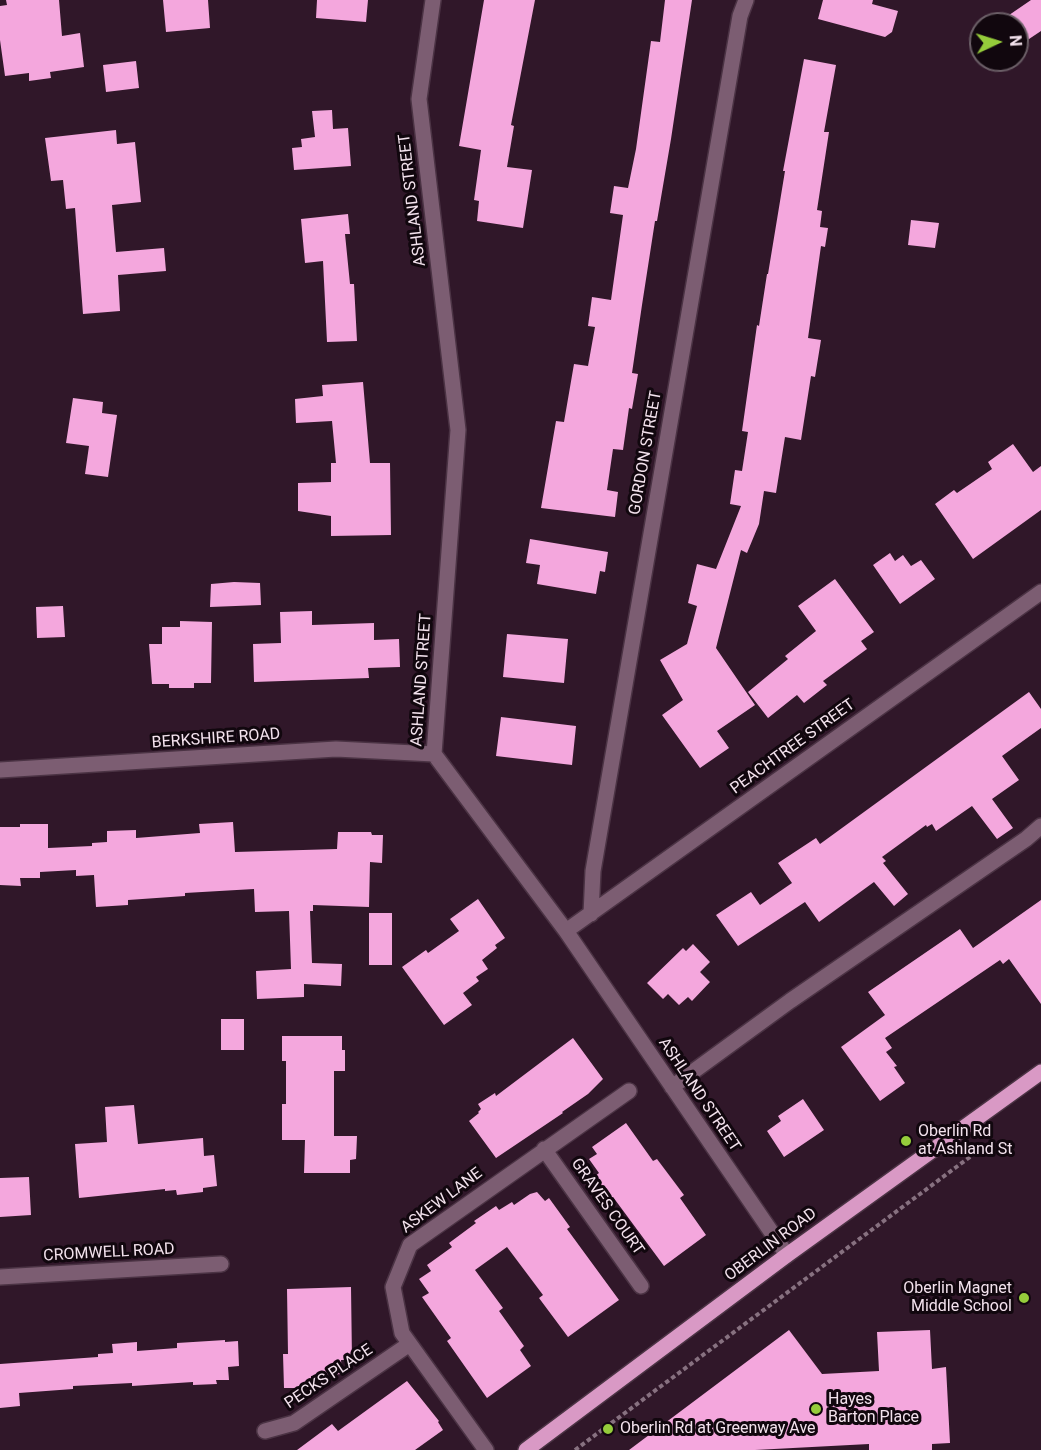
<!DOCTYPE html>
<html>
<head>
<meta charset="utf-8">
<style>
	body { margin:0 }
	#map { position:relative; width:1041px; height:1450px; overflow:hidden; background:#301729; font-family:Roboto,sans-serif }
	canvas { display:block }
	.north { position:absolute; left:969px; top:12px; width:60px; height:60px; box-sizing:border-box; background:#11070e; border:2px solid #6b5f67; border-radius:50%; rotate:86deg; font-size:16px; font-weight:700; line-height:24px; text-align:center; color:#f3e2ed }
	.north::after { content:''; display:block; margin:auto; width:21px; height:27px; background:#95cc3b; clip-path:polygon(50% 0,100% 100%,50% 72%,0 100%) }
</style>
</head>
<body>
<div id="map">
<canvas width="1041" height="1450"></canvas>
<div class="north">N</div>
</div>
<script>
const context = document.querySelector('canvas').getContext('2d');
context.lineJoin = 'round';
function fillPath(path, color) { context.fillStyle = color; context.fill(path, 'evenodd'); }
function strokePath(path, color, width, dash) { context.strokeStyle = color; context.lineWidth = width; context.lineCap = dash ? 'butt' : 'round'; context.setLineDash(dash || []); context.stroke(path); }
function write(font, color, halo, rows, align = 'center') {
  context.font = font + ' Roboto,sans-serif'; context.lineWidth = 6; context.setLineDash([]); context.textBaseline = 'middle'; context.strokeStyle = halo; context.fillStyle = color; for (const [text, x, y, turn = 0] of rows) {
    context.save(); context.translate(x, y); context.rotate((+turn || 0) * Math.PI / 180); context.textAlign = isNaN(turn) ? turn : align; if (halo) context.strokeText(text, 0, 0); context.fillText(text, 0, 0); context.restore();
  }
}
const building = new Path2D(`
	M 6,0 L 59,0 L 62,36 L 80,33 L 84,67 L 50,72 L 51,78 L 29,81 L 29,73 L 5,76 L 0,40 L 0,6 L 7,5 Z
	M 163,0 L 208,0 L 210,28 L 166,32 Z
	M 317,0 L 368,0 L 366,22 L 316,18 Z
	M 484,0 L 535,0 L 511,125 L 514,126 L 507,167 L 532,170 L 523,228 L 477,221 L 479,201 L 474,200 L 481,150 L 459,146 Z
	M 665,0 L 692,0 L 671,139 L 657,221 L 655,221 L 642,305 L 632,373 L 638,374 L 632,409 L 629,408 L 623,450 L 613,449 L 607,490 L 618,492 L 615,517 L 541,508 L 556,421 L 564,422 L 574,364 L 588,366 L 595,327 L 588,326 L 592,297 L 611,300 L 623,215 L 610,213 L 614,186 L 628,188 L 636,149 L 651,41 L 660,42 Z
	M 823,0 L 873,0 L 872,4 L 898,11 L 892,32 L 885,37 L 818,19 Z
	M 1031,0 L 1041,0 L 1041,31 L 1026,41 L 1017,27 L 1017,24 L 996,24 Z
	M 804,59 L 836,65 L 824,132 L 829,132 L 817,210 L 822,211 L 820,227 L 828,228 L 825,247 L 821,246 L 808,338 L 821,340 L 815,377 L 811,376 L 801,440 L 785,437 L 776,493 L 764,491 L 759,524 L 747,553 L 741,550 L 716,648 L 755,705 L 717,731 L 729,748 L 700,768 L 662,715 L 683,700 L 660,660 L 687,644 L 697,606 L 688,603 L 697,564 L 716,569 L 741,506 L 730,504 L 735,470 L 742,471 L 748,432 L 742,431 L 757,325 L 759,326 L 767,274 L 768,274 L 785,171 L 783,171 Z
	M 136,61 L 139,88 L 106,92 L 103,65 Z
	M 332,110 L 333,129 L 348,128 L 351,166 L 294,170 L 292,148 L 302,147 L 301,139 L 315,137 L 312,111 Z
	M 116,130 L 117,144 L 135,142 L 141,202 L 112,205 L 116,252 L 164,248 L 166,271 L 118,275 L 120,311 L 83,314 L 75,208 L 66,209 L 63,180 L 51,181 L 45,138 Z
	M 348,214 L 350,234 L 345,234 L 350,284 L 354,284 L 357,341 L 327,342 L 323,261 L 305,263 L 301,219 Z
	M 911,220 L 939,223 L 935,248 L 908,245 Z
	M 363,382 L 370,463 L 390,463 L 391,535 L 331,536 L 331,516 L 298,511 L 298,483 L 331,482 L 331,463 L 336,463 L 332,421 L 296,423 L 295,399 L 323,396 L 322,385 Z
	M 73,398 L 103,402 L 102,413 L 117,415 L 108,477 L 85,474 L 89,446 L 66,443 Z
	M 1013,444 L 1033,472 L 1041,466 L 1041,510 L 973,559 L 935,504 L 954,490 L 957,493 L 992,469 L 988,462 Z
	M 530,539 L 608,552 L 605,572 L 600,571 L 596,594 L 537,584 L 540,565 L 526,563 Z
	M 890,553 L 895,561 L 903,555 L 911,566 L 921,560 L 935,579 L 900,604 L 873,565 Z
	M 835,579 L 874,632 L 861,641 L 867,649 L 823,681 L 827,685 L 804,703 L 797,695 L 768,718 L 748,692 L 788,659 L 785,656 L 816,631 L 798,606 Z
	M 234,582 L 260,583 L 261,605 L 210,607 L 211,584 Z
	M 63,606 L 65,637 L 37,638 L 36,607 Z
	M 312,611 L 312,625 L 374,623 L 374,640 L 399,639 L 400,667 L 368,668 L 369,678 L 254,682 L 253,644 L 281,643 L 280,612 Z
	M 180,621 L 212,622 L 211,683 L 194,683 L 194,688 L 169,688 L 169,684 L 152,684 L 149,644 L 162,644 L 162,627 L 180,627 Z
	M 507,634 L 568,639 L 564,683 L 503,677 Z
	M 1029,692 L 1041,709 L 1041,728 L 1002,756 L 1019,780 L 992,799 L 1013,828 L 997,839 L 972,806 L 936,831 L 932,824 L 927,827 L 926,825 L 882,857 L 886,861 L 883,863 L 908,894 L 894,906 L 874,882 L 819,922 L 805,902 L 738,946 L 716,915 L 751,892 L 760,905 L 792,883 L 778,863 L 816,838 L 820,844 Z
	M 501,717 L 576,726 L 572,765 L 496,756 Z
	M 233,822 L 235,852 L 337,849 L 338,832 L 371,832 L 372,835 L 383,835 L 382,863 L 370,862 L 369,907 L 313,905 L 313,911 L 310,911 L 312,963 L 342,964 L 341,986 L 304,984 L 304,997 L 257,999 L 256,971 L 291,969 L 289,911 L 255,912 L 254,889 L 185,893 L 185,896 L 128,900 L 128,905 L 96,907 L 94,875 L 76,876 L 76,870 L 40,872 L 40,878 L 20,878 L 21,886 L 0,885 L 0,827 L 20,827 L 20,824 L 48,824 L 48,848 L 92,846 L 92,843 L 107,842 L 107,831 L 136,830 L 136,838 L 200,833 L 199,824 Z
	M 478,899 L 505,938 L 495,945 L 497,948 L 482,960 L 488,969 L 476,977 L 479,981 L 463,993 L 472,1005 L 444,1025 L 402,967 L 426,950 L 428,953 L 459,931 L 450,919 Z
	M 1041,900 L 1041,1004 L 1009,959 L 1003,964 L 1000,960 L 885,1038 L 892,1048 L 886,1052 L 897,1066 L 894,1067 L 905,1083 L 880,1101 L 841,1047 L 885,1015 L 868,992 L 960,929 L 973,948 Z
	M 369,913 L 392,913 L 392,965 L 369,965 Z
	M 693,944 L 710,962 L 700,972 L 710,982 L 692,1001 L 688,997 L 679,1005 L 668,994 L 663,999 L 647,983 L 683,948 L 686,951 Z
	M 221,1019 L 244,1019 L 244,1050 L 221,1050 Z
	M 282,1036 L 342,1036 L 342,1050 L 345,1050 L 345,1071 L 334,1071 L 334,1136 L 357,1136 L 356,1159 L 350,1160 L 350,1173 L 304,1173 L 305,1140 L 282,1140 L 282,1104 L 286,1104 L 286,1061 L 282,1061 Z
	M 573,1038 L 603,1079 L 588,1094 L 562,1112 L 563,1113 L 496,1158 L 469,1121 L 479,1113 L 478,1112 L 481,1109 L 478,1104 L 495,1093 L 496,1096 Z
	M 803,1099 L 824,1130 L 784,1157 L 767,1131 L 781,1121 L 778,1116 Z
	M 134,1105 L 138,1144 L 203,1138 L 204,1156 L 214,1155 L 217,1186 L 203,1188 L 203,1192 L 177,1195 L 176,1190 L 165,1191 L 165,1189 L 79,1198 L 75,1144 L 107,1142 L 105,1107 Z
	M 626,1123 L 653,1161 L 657,1159 L 684,1195 L 680,1198 L 706,1235 L 664,1266 L 613,1197 L 611,1198 L 595,1176 L 599,1173 L 589,1159 L 597,1154 L 592,1147 Z
	M 29,1177 L 31,1215 L 0,1217 L 0,1178 Z
	M 537,1192 L 545,1201 L 549,1198 L 570,1227 L 567,1229 L 619,1300 L 568,1337 L 539,1298 L 543,1295 L 507,1247 L 475,1270 L 503,1308 L 499,1311 L 524,1346 L 520,1350 L 531,1366 L 487,1398 L 447,1341 L 451,1338 L 422,1297 L 429,1293 L 419,1279 L 431,1271 L 427,1265 L 452,1247 L 449,1243 L 476,1223 L 474,1221 L 496,1206 L 499,1210 L 512,1202 L 514,1205 L 530,1194 Z
	M 351,1287 L 352,1360 L 341,1360 L 342,1374 L 311,1376 L 311,1388 L 284,1388 L 283,1354 L 288,1354 L 287,1289 Z
	M 789,1330 L 822,1374 L 879,1371 L 877,1332 L 930,1330 L 932,1369 L 946,1367 L 950,1443 L 932,1444 L 932,1450 L 869,1450 L 869,1444 L 755,1450 L 629,1450 Z
	M 225,1340 L 225,1342 L 238,1341 L 239,1366 L 228,1367 L 229,1380 L 216,1380 L 217,1384 L 193,1385 L 193,1382 L 132,1386 L 132,1383 L 73,1386 L 73,1389 L 19,1393 L 20,1406 L 0,1408 L 0,1364 L 98,1357 L 98,1354 L 113,1353 L 112,1344 L 137,1342 L 137,1351 L 177,1348 L 177,1343 Z
	M 407,1381 L 439,1421 L 438,1422 L 443,1430 L 415,1450 L 297,1450 L 332,1424 L 338,1431 Z`);
const path = new Path2D(`
	M 575,1450 L 982,1148`);
const minor = new Path2D(`
	M 433,0 L 419,99 L 458,430 L 434,754 L 566,931 L 787,1255
	M 0,770 L 336,749 L 434,754
	M 591,914 L 593,871 L 740,16 L 746,0
	M 566,931 L 1041,592
	M 672,1087 L 790,1001 L 1026,839 L 1041,826
	M 544,1149 L 641,1286
	M 0,1277 L 221,1264
	M 265,1431 L 294,1423 L 408,1345
	M 486,1450 L 402,1333 L 393,1287 L 410,1245 L 629,1091`);
const major = new Path2D(`
	M 526,1450 L 787,1255 L 1041,1072`);
const markers = [
	[906,1141,6,"#95cc3b"],
	[1024,1298,6,"#95cc3b"],
	[816,1409,6,"#95cc3b"],
	[608,1429,6,"#95cc3b"]
];
const streetNames = [
	["ASHLAND STREET",413,200,-97],
	["GORDON STREET",646,453,-80],
	["ASHLAND STREET",422,680,-86],
	["BERKSHIRE ROAD",216,739,-4],
	["PEACHTREE STREET",793,747,-36],
	["ASHLAND STREET",699,1095,56],
	["ASKEW LANE",442,1201,-37],
	["GRAVES COURT",607,1207,55],
	["OBERLIN ROAD",771,1245,-37],
	["CROMWELL ROAD",109,1253,-3],
	["PECKS PLACE",329,1377,-34]
];
const poiNames = [
	["Oberlin Rd",918,1132],
	["at Ashland St",918,1150],
	["Oberlin Magnet",1012,1289,"right"],
	["Middle School",1012,1307,"right"],
	["Hayes",828,1400],
	["Barton Place",828,1418],
	["Oberlin Rd at Greenway Ave",620,1429]
];
fillPath(building, '#f4a7dd');
strokePath(minor, '#4b3344', 18);
strokePath(major, '#4b3344', 18);
strokePath(path, '#877180', 4, [4.5, 3]);
strokePath(minor, '#7c5d72', 15);
strokePath(major, '#d999c5', 15);
for (const [x, y, r, color] of markers) { const dot = new Path2D(); dot.arc(x, y, r, 0, 2 * Math.PI); context.fillStyle = color; context.fill(dot); strokePath(dot, '#11070e', 2); }
write('16px', '#f3e2ed', '#11070e', streetNames);
write('16px', '#f3e2ed', '#11070e', poiNames, 'left');
</script>
</body>
</html>
